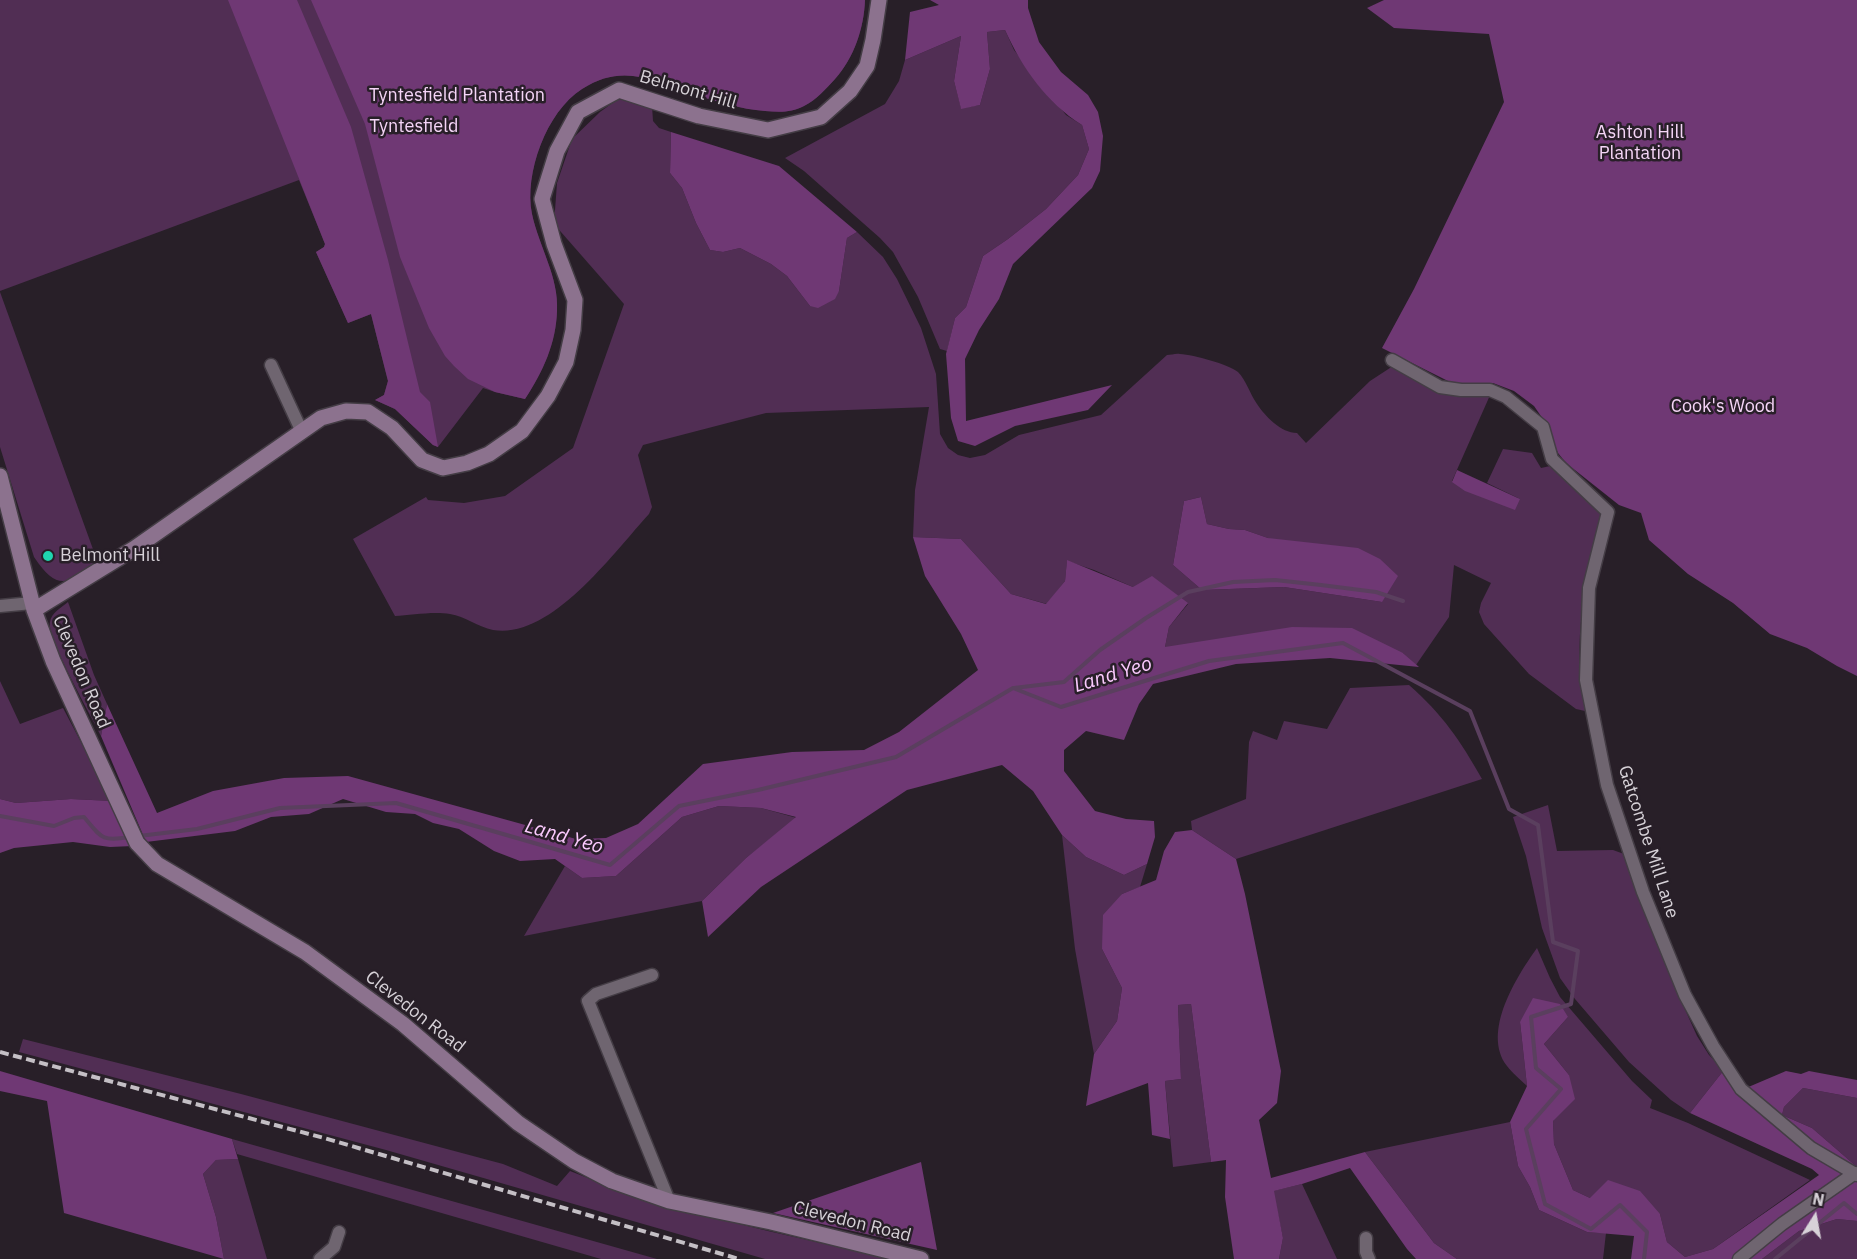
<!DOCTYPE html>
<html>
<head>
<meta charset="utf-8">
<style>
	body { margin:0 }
	#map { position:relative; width:1857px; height:1259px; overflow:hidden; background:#281f28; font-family:"IBM Plex Sans",sans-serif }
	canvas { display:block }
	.north { position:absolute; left:1785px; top:1187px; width:60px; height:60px; -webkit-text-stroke:4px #281f28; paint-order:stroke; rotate:11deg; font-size:16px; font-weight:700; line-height:24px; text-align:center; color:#d7d2d8 }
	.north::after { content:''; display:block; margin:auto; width:21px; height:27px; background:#d7d2d8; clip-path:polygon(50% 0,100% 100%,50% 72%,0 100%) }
</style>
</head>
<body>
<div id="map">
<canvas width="1857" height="1259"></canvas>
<div class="north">N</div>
</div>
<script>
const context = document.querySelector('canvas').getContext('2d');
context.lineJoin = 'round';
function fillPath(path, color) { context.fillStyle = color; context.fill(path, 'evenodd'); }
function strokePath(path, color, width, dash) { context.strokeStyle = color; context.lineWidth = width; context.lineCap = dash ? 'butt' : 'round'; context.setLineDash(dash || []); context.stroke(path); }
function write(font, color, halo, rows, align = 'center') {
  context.font = font + ' "IBM Plex Sans",sans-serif'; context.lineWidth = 5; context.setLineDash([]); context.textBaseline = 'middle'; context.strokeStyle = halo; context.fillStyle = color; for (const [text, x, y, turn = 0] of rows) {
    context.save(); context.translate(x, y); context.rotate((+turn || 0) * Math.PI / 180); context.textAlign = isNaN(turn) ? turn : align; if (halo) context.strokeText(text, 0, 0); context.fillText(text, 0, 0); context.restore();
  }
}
const green = new Path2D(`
	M 0,0 L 865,0 C 864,28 854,58 835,79 C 826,89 816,100 804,106 C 791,113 779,112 765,111 C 741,109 716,102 694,94 C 653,80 622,63 582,89 C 546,112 524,174 532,214 C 539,247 559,277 557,311 C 556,343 543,372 525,399 L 495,392 L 483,388 L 438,447 L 433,445 L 395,409 L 375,400 L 384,395 L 388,381 L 371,314 L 348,323 L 316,252 L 324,247 L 325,244 L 299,180 L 0,291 Z
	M 1005,30 L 1014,50 L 1066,115 L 1082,125 L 1089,149 L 1078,175 L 1046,209 L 1008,239 L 983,256 L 966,307 L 955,318 L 947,351 L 940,349 L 918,297 L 893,252 L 880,238 L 804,171 L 785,158 L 885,104 L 899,81 L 905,60 L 961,36 L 954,81 L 961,108 L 980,105 L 990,69 L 987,32 Z
	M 618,99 L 652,106 L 653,121 L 659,128 L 671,132 L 670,173 L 682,188 L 696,223 L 710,250 L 723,252 L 740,248 L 771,264 L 787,276 L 810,306 L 839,291 L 847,238 L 857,232 L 883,257 L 897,279 L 921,328 L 936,374 L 940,434 L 948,448 L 958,455 L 970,458 L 985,455 L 1019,435 L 1101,415 L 1167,355 C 1171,355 1176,353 1180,354 C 1194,355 1228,364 1238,372 C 1246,380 1250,394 1257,404 C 1265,416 1281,433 1297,433 L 1306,443 L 1370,381 L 1393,366 L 1438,390 L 1491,393 L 1452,481 L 1520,499 L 1487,483 L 1503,449 L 1532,453 L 1541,468 L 1550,466 L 1604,514 C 1584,584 1572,638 1585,711 L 1576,709 L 1529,674 L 1484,624 L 1479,612 L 1481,603 L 1491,583 L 1454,565 L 1449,617 L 1416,665 L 1403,653 L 1165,647 L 1169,627 L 1188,604 L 1133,587 L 1094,570 L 1067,561 L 1065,581 L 1047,604 L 1011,594 L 961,539 L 913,537 L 915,490 L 929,407 L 766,413 L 643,445 L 638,455 L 652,507 L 649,514 C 614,552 551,640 493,630 C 478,627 465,616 450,614 C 434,611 411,615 395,616 L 353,539 L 426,497 L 428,500 L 464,503 L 505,496 L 573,448 L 624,304 L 554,224 L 557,183 L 572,139 L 600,112 ZM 1201,497 L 1207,524 L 1229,529 L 1245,530 L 1268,538 L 1382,602 L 1284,587 L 1202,590 L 1173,565 L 1184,501 Z
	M 0,292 L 98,563 C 68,583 58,593 34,557 L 0,447 Z
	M 68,602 L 94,675 L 107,704 L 101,736 C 92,717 46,637 50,622 C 51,613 62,607 68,602 Z
	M 0,681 L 20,724 L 63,708 L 112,801 L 71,799 L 16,803 L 0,799 Z
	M 1409,685 C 1443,715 1460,740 1482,779 L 1236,859 L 1192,830 L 1191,821 L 1246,799 L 1249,742 L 1253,731 L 1277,740 L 1284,721 L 1327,729 L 1350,688 Z
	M 1548,805 L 1557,851 L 1613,850 L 1624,854 L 1669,974 L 1697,1036 L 1709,1055 L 1724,1070 L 1690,1113 L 1671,1100 L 1629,1062 L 1575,999 L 1560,978 L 1542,928 L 1526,856 L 1513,817 Z
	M 719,806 L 761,808 L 797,818 L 746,858 L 702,901 L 524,936 L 565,866 L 582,878 L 616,876 L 682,817 Z
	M 1062,835 L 1086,857 L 1124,875 L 1147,864 L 1140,887 L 1122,894 L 1102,949 L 1122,988 L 1117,1021 L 1094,1054 L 1075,949 Z
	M 1537,948 L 1550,978 L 1560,997 L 1632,1081 L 1652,1100 L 1650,1108 L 1688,1123 L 1810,1180 L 1713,1249 L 1685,1257 L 1667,1242 L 1660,1214 L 1590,1198 L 1573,1190 L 1554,1144 L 1553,1121 L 1569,1075 L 1544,1044 L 1568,1017 L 1520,1022 L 1527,1086 C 1520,1079 1512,1073 1507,1066 C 1481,1032 1517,976 1537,948 Z
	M 1191,1004 L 1211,1162 L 1173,1167 L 1165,1081 L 1181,1079 L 1178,1005 Z
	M 23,1039 L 241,1094 L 503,1164 L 557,1186 L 570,1171 L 646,1201 L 768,1231 L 891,1259 L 765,1259 L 386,1150 L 19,1052 Z
	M 1803,1088 L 1857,1098 L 1857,1167 L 1812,1128 L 1782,1115 L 1784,1107 Z
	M 1510,1122 L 1518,1166 L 1530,1187 L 1539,1210 L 1587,1232 L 1606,1233 L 1603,1259 L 1457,1259 L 1434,1243 L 1365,1152 Z
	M 232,1139 L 657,1259 L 601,1259 L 237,1154 Z
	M 238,1159 L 267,1259 L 224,1259 L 216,1217 L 203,1174 L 216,1160 Z
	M 1302,1184 L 1337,1259 L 1279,1259 L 1283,1238 L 1273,1191 Z
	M 1837,1219 L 1857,1221 L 1857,1259 L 1762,1259 L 1799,1231 Z`);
const forest = new Path2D(`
	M 228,0 L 297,0 L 351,127 L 388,260 L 420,392 L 430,402 L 438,447 L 433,445 L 395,409 L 375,400 L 384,395 L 388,381 L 371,314 L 348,323 L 316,252 L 324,247 L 325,244 Z
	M 311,0 L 865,0 C 864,28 854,58 835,79 C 826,89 816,100 804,106 C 791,113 779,112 765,111 C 741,109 716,102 694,94 C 653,80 622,63 582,89 C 546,112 524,174 532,214 C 539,247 559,277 557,311 C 556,343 543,372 525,399 L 495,392 L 468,379 L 454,366 L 445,356 L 429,328 L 400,257 L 365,124 Z
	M 930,0 L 1028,0 L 1028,8 L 1039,42 L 1061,72 L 1088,95 L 1098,112 L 1103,136 L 1100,171 L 1092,188 L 1013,264 L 999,299 L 979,330 L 965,359 L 966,421 L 1112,385 L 1088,410 L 1015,426 L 975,446 L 958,441 L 951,418 L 946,354 L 955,318 L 966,307 L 983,256 L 1008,239 L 1046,209 L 1078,175 L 1089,149 L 1082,125 C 1047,103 1022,68 1005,30 L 987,32 L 990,69 L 980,105 L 961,109 L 954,81 L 961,36 L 905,60 L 910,12 L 939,5 Z
	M 1384,0 L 1857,0 L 1857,676 L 1837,666 L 1807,648 L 1770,634 L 1733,603 L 1688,574 L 1649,540 L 1641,513 L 1619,505 L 1566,463 L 1558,453 L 1543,419 L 1534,406 L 1514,391 L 1493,383 L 1463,384 L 1450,382 L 1382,348 L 1414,289 L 1504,102 L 1489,34 L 1394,28 L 1367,8 Z
	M 671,132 L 779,166 L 857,232 L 847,238 L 839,291 L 835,299 L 818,308 L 810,306 L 787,276 L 771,264 L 740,248 L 723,252 L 710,250 L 696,223 L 682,188 L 670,173 Z
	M 1457,470 L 1520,499 L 1515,510 L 1465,491 L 1452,482 Z
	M 1201,497 L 1207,524 L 1229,529 L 1245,530 L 1268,538 L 1358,548 L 1380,559 L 1398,576 L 1382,602 L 1284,587 L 1202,590 L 1173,565 L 1184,501 Z
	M 913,537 L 961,539 L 1011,594 L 1046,604 L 1065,581 L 1067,560 L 1133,587 L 1152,576 L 1188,603 L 1169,627 L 1165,647 L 1292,627 L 1352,628 L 1403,653 L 1419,667 L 1330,658 L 1236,664 L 1153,684 L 1139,704 L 1124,740 L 1086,731 L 1064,750 L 1064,771 L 1095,811 L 1126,819 L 1154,821 L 1155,837 L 1147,864 L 1124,875 L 1086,857 L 1062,835 L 1033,791 L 1002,765 L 907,790 L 761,887 L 708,937 L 702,901 L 746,858 L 796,817 L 761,808 L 719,806 L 682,817 L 616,876 L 582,878 L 555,859 L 520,861 L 494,851 L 459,829 L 433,823 L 415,814 L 386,812 L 343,799 L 309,814 L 271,817 L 235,831 L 146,842 L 101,736 L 107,704 L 157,813 L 213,791 L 284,778 L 348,776 L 576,839 L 606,838 L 638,824 L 703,764 L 792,752 L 864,750 L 899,732 L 978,670 L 961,634 L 925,576 Z
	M 0,799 L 16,803 L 71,799 L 112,801 L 133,846 L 110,847 L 73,842 L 14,848 L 0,853 Z
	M 1192,830 L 1236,859 L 1245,894 L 1281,1071 L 1277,1103 L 1259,1120 L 1271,1178 L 1365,1152 L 1434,1243 L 1457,1259 L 1416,1259 L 1407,1249 L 1350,1168 L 1302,1184 L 1274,1191 L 1283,1238 L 1279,1259 L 1234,1259 L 1225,1197 L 1226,1160 L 1211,1162 L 1191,1004 L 1178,1005 L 1181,1079 L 1165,1081 L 1170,1139 L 1152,1135 L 1148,1083 L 1086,1106 L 1094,1054 L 1117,1021 L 1122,988 L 1102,949 L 1103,915 L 1122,894 L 1156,880 L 1164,851 L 1175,832 Z
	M 1533,998 L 1560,1004 L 1568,1017 L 1544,1044 L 1569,1075 L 1575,1099 L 1553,1121 L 1554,1144 L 1573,1190 L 1590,1198 L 1608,1180 L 1640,1191 L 1660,1214 L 1667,1242 L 1685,1257 L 1713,1249 L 1819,1175 L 1812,1169 L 1690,1113 L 1724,1070 L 1739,1091 L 1786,1071 L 1801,1074 L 1809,1071 L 1857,1080 L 1857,1098 L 1803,1088 L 1784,1107 L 1782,1115 L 1812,1128 L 1857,1167 L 1857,1221 L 1837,1219 L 1799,1231 L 1762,1259 L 1631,1259 L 1634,1236 L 1587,1232 L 1539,1210 L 1530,1187 L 1518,1166 L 1510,1122 L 1527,1086 L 1520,1022 Z
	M 0,1071 L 232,1139 L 238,1159 L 216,1160 L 203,1174 L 216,1217 L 224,1259 L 64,1213 L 47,1101 L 0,1091 Z
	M 921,1162 L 937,1250 L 773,1213 Z`);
const stream = new Path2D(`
	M 1014,688 L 1064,682 L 1100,650 L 1146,618 L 1188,592 L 1233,582 L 1275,580 L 1321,585 L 1376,592 L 1403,601
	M 0,816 L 54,826 L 74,818 L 84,817 C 101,837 101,842 129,837
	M 139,836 L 197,829 L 280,808 L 396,803 L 610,865 L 679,806 L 758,790 L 896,757 L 1013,688 L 1061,707 L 1209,661 L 1343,643 L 1470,711 L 1509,809 L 1538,825 L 1553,942 L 1578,951 L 1571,1004 L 1531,1017 L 1536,1068 L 1561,1089 L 1526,1129 L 1545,1204 L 1591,1229 L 1620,1205 L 1647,1232 L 1644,1259
	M 1775,1259 L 1844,1203 L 1857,1214`);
const street = new Path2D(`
	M 1392,360 L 1440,387 L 1461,390 L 1490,390 L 1506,397 L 1543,427 L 1552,459 L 1608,512 L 1589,588 L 1586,680 L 1607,785 L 1643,892 L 1685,995 L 1713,1046 L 1741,1089 L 1811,1148 L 1857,1175
	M 271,365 L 302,432
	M 0,606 L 32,603
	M 652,975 L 596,994 L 588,1001 L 669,1201
	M 1366,1238 L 1366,1252 L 1369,1259
	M 320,1259 L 334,1247 L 339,1232
	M 1739,1259 L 1782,1224 L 1855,1173`);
const secondary = new Path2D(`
	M 0,476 L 34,610 L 53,661 L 137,843 L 157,864 L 305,952 L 403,1024 L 518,1123 L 574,1161 L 612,1181 L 669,1201 L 771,1222 L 921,1259
	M 34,610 L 135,548 L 321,418 L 346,411 L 368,412 L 392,428 L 422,460 L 443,468 L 467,463 L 489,454 L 522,431 L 548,396 L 566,362 L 573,330 L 575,300 L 554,244 L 542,199 L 557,151 L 578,112 L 619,90 L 699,116 L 768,130 L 821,117 L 850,91 L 867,66 L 873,40 L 879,0`);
const rail = new Path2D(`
	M 0,1052 L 324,1138 L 739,1259`);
const markers = [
	[48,556,6,"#1fd5b0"]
];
const streetNames = [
	["Belmont Hill",688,90,16],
	["Clevedon Road",81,672,67],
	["Gatcombe Mill Lane",1648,842,72],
	["Clevedon Road",415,1012,38],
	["Clevedon Road",852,1222,14]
];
const parkNames = [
	["Tyntesfield Plantation",457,96],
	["Tyntesfield",414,127],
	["Ashton Hill",1640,133],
	["Plantation",1640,154],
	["Cook's Wood",1723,407]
];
const poiNames = [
	["Belmont Hill",60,556]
];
const waterNames = [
	["Land Yeo",1113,675,-17],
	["Land Yeo",564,837,16]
];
fillPath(green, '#512e54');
fillPath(forest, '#6f3874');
strokePath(stream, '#5a3f5e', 4);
strokePath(street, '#443d45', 15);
strokePath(secondary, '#443d45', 18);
strokePath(street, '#6f6570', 12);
strokePath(secondary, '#8c728e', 15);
strokePath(rail, '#c4bfc5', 4, [9, 4.5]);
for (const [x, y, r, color] of markers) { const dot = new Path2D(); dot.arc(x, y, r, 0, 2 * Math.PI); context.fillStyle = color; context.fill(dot); strokePath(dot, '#281f28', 2); }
write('18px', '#d7d2d8', '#281f28', streetNames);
write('18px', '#f5d5f7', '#281f28', parkNames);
write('18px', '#d7d2d8', '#281f28', poiNames, 'left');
write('italic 20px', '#fbcafe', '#281f28', waterNames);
</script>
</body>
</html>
